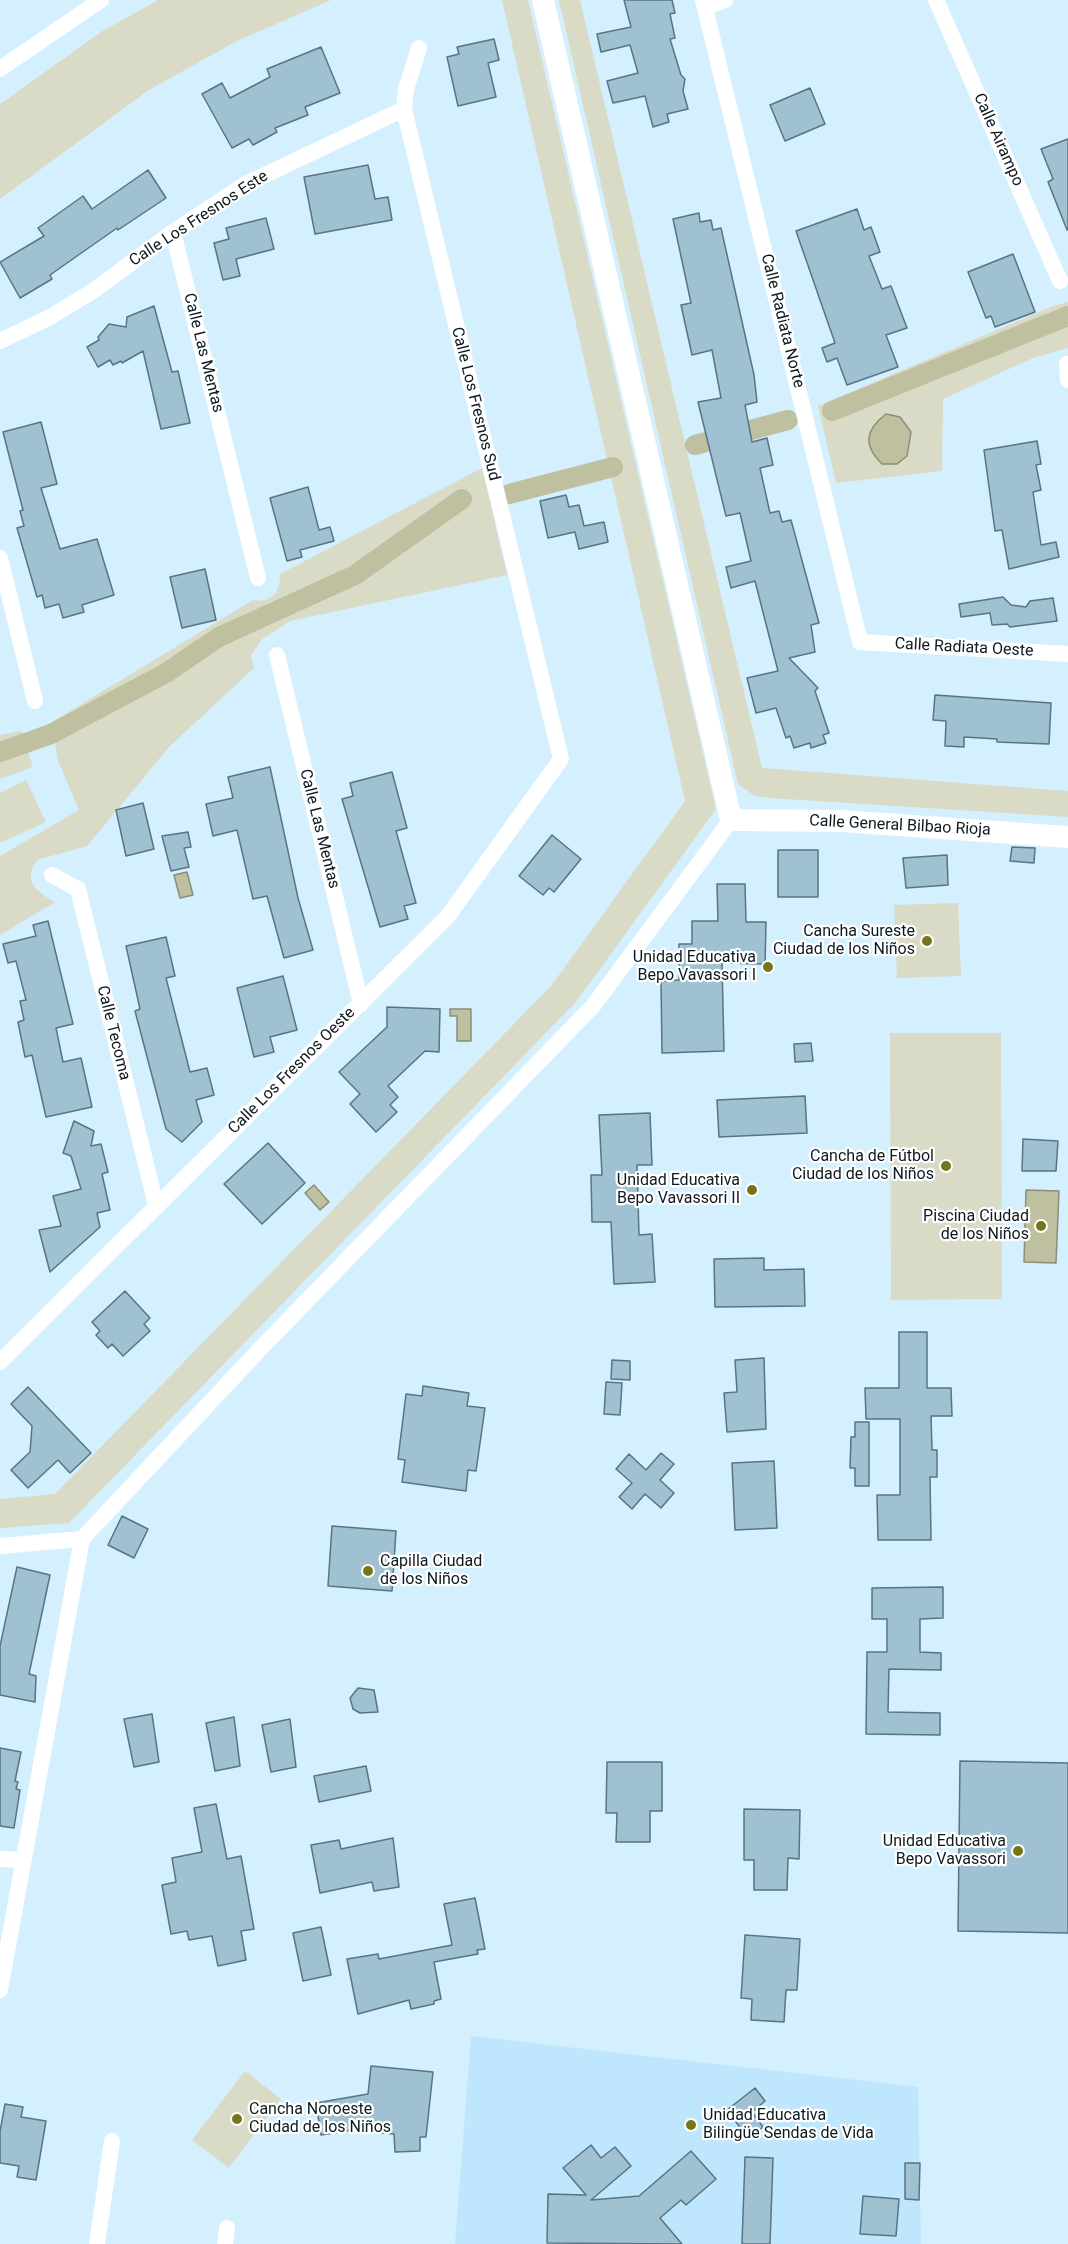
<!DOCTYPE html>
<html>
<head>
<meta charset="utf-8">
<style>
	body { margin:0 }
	canvas { display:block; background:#d4effd }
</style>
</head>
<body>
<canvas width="1068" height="2244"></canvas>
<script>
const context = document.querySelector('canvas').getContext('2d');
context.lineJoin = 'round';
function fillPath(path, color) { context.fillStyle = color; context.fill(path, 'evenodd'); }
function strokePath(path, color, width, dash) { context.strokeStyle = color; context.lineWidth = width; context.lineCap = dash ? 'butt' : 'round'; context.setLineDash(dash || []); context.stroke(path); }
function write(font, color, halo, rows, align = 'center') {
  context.font = font + ' Roboto,sans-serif'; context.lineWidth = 4.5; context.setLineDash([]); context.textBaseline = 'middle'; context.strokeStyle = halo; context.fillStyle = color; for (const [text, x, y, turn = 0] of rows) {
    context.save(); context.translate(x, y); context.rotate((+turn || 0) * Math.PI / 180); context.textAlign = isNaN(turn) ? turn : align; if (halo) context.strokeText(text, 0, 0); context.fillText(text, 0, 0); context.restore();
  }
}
const built = new Path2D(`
	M 471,2036 L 918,2087 L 921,2244 L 455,2244 Z`);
const green = new Path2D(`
	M 158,0 L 331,0 L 237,41 L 149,90 L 0,199 L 0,104 L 101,32 Z
	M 502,0 L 528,0 L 716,809 L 576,1002 L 69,1523 L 0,1528 L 0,1499 L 55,1494 L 551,986 L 685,801 Z
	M 559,0 L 580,0 L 762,768 L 1068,791 L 1068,817 L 770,798 L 755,796 L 738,784 Z
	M 1068,302 L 1068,348 L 1033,358 L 943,399 L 942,471 L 836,483 L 818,406 L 1053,306 Z
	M 482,468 L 507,575 L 290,621 L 261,640 L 251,656 L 254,668 L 169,747 L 87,846 L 37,860 C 22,881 37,892 55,902 L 0,935 L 0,856 L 79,810 L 58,761 L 52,722 L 253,600 C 271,604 281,591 280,574 Z
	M 21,731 L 33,767 L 0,779 L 0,735 Z
	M 26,780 L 46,822 L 0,843 L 0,793 Z
	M 958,903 L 961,976 L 897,978 L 894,905 Z
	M 890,1033 L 1001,1033 L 1002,1299 L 891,1300 Z
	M 245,2071 L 281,2099 L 229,2168 L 192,2140 Z`);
const water = new Path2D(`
	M 886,414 L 900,417 L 911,432 L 907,456 L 897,464 L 882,464 C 863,445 865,430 886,414 Z
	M 187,872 L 193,895 L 180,898 L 174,875 Z
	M 450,1009 L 471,1009 L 471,1041 L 457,1041 L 457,1016 L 450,1016 Z
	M 314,1185 L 329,1202 L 320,1210 L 305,1193 Z
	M 1026,1190 L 1059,1191 L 1056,1263 L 1024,1262 Z`);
const canal = new Path2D(`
	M 832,411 L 1068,316
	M 695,445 L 788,420
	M 509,494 L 613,467
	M 0,752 L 51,734 L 166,673 L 219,637 L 355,575 L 462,499`);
const building = new Path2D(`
	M 624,0 L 672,0 L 675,13 L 670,14 L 675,38 L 670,39 L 681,75 L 685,79 L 683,91 L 688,109 L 667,114 L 669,122 L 653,127 L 645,96 L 613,103 L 607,81 L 638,73 L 630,45 L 601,52 L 597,34 L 631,27 Z
	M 494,39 L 499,60 L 488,63 L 496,97 L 458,106 L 447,57 L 459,54 L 457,47 Z
	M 321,47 L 340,93 L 305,107 L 308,115 L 275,128 L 277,132 L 253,145 L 249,139 L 232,148 L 202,94 L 222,83 L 230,98 L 270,77 L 267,69 Z
	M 810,88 L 825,124 L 785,141 L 770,105 Z
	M 1068,139 L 1068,230 L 1067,230 L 1048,182 L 1053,179 L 1041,149 Z
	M 368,165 L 375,199 L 388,197 L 392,220 L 315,234 L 304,177 Z
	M 148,170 L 166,198 L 118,230 L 117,228 L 50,275 L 52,279 L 20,298 L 0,262 L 44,236 L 38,228 L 83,196 L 92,209 Z
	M 857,209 L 864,230 L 871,227 L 880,252 L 869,256 L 882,289 L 891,286 L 907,328 L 886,335 L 898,367 L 847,385 L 837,358 L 827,362 L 822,348 L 835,343 L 796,231 Z
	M 699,213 L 700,222 L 711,220 L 713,230 L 721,228 L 754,375 L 757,402 L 745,405 L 752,442 L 767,438 L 773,465 L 760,468 L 770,513 L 779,511 L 782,522 L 791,520 L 819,623 L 811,625 L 815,652 L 789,658 L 818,688 L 815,691 L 829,733 L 823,735 L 826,743 L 811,748 L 810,743 L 794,748 L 790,736 L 786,738 L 776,708 L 756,713 L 747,678 L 778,671 L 755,581 L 731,588 L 726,567 L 751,561 L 740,513 L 726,516 L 698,402 L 721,398 L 712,350 L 692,355 L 681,305 L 691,303 L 673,219 Z
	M 266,218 L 274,249 L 236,259 L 240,276 L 223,280 L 214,243 L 229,239 L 226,228 Z
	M 1013,254 L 1035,312 L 995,327 L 991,316 L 986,318 L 968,272 Z
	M 154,306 L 172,372 L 178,371 L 190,423 L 161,429 L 143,351 L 122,363 L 121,361 L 113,365 L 110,360 L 98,367 L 87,347 L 99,340 L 98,337 L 109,324 L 126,327 L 127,317 Z
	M 41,422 L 57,484 L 41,488 L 60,549 L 97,539 L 114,595 L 82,605 L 84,612 L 63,618 L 59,604 L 45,608 L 42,595 L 37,597 L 17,528 L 24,526 L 20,511 L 23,510 L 3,432 Z
	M 1037,441 L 1041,464 L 1036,465 L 1041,490 L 1033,492 L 1041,545 L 1056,542 L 1059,557 L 1009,569 L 1002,530 L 995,531 L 984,450 Z
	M 308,487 L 319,530 L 330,527 L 334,541 L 300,550 L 302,557 L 287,561 L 270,498 Z
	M 566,495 L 569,507 L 579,505 L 584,526 L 604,522 L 608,542 L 579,549 L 575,532 L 548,538 L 540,501 Z
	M 205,569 L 216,620 L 182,628 L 170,577 Z
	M 1003,597 L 1011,605 L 1026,607 L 1030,601 L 1053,598 L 1057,621 L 1010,627 L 1007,624 L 992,625 L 990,613 L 961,617 L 959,604 Z
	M 935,695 L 1051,703 L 1049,744 L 997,742 L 997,739 L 964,737 L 964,747 L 945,746 L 946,721 L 933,720 Z
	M 270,767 L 298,898 L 313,950 L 284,958 L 267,896 L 253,899 L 237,830 L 213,836 L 206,804 L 233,798 L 228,777 Z
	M 392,772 L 407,828 L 396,831 L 416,903 L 404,906 L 408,919 L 380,927 L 342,799 L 353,796 L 350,783 Z
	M 143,803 L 154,849 L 126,856 L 116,810 Z
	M 188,832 L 191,847 L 184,848 L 189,867 L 171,871 L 162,836 Z
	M 552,835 L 581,859 L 554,892 L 549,888 L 543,895 L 519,876 Z
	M 1012,847 L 1035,848 L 1034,863 L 1010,861 Z
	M 778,850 L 818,850 L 818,897 L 778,897 Z
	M 947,855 L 948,885 L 906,888 L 903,858 Z
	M 717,884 L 745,884 L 746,922 L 766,922 L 765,964 L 722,963 L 724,1051 L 662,1053 L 661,981 L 679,980 L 679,944 L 692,944 L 692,921 L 718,921 Z
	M 48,921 L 73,1024 L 56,1028 L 63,1062 L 81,1058 L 92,1107 L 46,1117 L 32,1055 L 25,1057 L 18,1022 L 24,1020 L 20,1001 L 26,1000 L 16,961 L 8,963 L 3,944 L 36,936 L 33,925 Z
	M 166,937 L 175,976 L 166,978 L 190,1072 L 207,1068 L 214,1095 L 196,1100 L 202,1122 L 182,1142 L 166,1129 L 135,1011 L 140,1009 L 126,946 Z
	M 283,976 L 297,1030 L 270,1037 L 274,1052 L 254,1057 L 237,988 Z
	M 387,1007 L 440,1009 L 439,1052 L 425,1051 L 388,1086 L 398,1097 L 390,1105 L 397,1112 L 376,1132 L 350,1104 L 360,1094 L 339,1072 L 387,1027 Z
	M 811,1043 L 813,1061 L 795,1062 L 794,1044 Z
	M 805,1096 L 807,1133 L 719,1137 L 717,1100 Z
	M 650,1113 L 652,1165 L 637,1165 L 639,1235 L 652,1234 L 655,1282 L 614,1284 L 611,1222 L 592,1222 L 591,1175 L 602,1175 L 599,1115 Z
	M 74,1121 L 94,1131 L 91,1146 L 101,1144 L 108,1172 L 102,1174 L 110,1210 L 97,1213 L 100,1227 L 50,1272 L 39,1230 L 61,1226 L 53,1196 L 81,1189 L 71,1156 L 63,1153 Z
	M 1023,1139 L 1058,1141 L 1056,1171 L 1022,1171 Z
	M 268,1143 L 305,1183 L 262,1224 L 224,1184 Z
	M 764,1258 L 764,1270 L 804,1269 L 805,1306 L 715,1307 L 714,1259 Z
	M 125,1291 L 150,1318 L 144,1324 L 150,1331 L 123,1356 L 112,1344 L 108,1348 L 96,1335 L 100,1331 L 92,1322 Z
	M 899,1332 L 927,1332 L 927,1388 L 951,1388 L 952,1416 L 931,1416 L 932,1450 L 937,1450 L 937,1477 L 930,1477 L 931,1540 L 878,1540 L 877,1495 L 900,1495 L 900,1419 L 866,1419 L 865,1388 L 899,1388 Z
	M 764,1358 L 766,1429 L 727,1432 L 724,1393 L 737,1392 L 735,1360 Z
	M 612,1360 L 630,1361 L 630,1380 L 611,1379 Z
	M 606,1382 L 622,1383 L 620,1415 L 604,1414 Z
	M 423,1386 L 469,1393 L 467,1406 L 485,1408 L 476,1471 L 468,1470 L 466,1491 L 402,1482 L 405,1460 L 398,1459 L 406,1394 L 422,1396 Z
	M 28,1387 L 91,1453 L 70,1473 L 58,1460 L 28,1488 L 11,1470 L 30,1452 L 32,1426 L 11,1404 Z
	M 855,1422 L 869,1422 L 869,1486 L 855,1486 L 855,1468 L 850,1468 L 851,1437 L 855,1437 Z
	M 661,1453 L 674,1464 L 660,1480 L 674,1493 L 661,1508 L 645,1494 L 632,1509 L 619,1497 L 632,1483 L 616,1469 L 629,1454 L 646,1470 Z
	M 774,1461 L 777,1528 L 735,1530 L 732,1463 Z
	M 122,1516 L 148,1529 L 134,1558 L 108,1545 Z
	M 332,1526 L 396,1531 L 392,1591 L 328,1586 Z
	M 17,1567 L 50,1575 L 29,1674 L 36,1676 L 35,1702 L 0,1695 L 0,1646 Z
	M 943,1587 L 943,1618 L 920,1619 L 920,1652 L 941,1653 L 941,1670 L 889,1669 L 888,1712 L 940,1713 L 940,1735 L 866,1734 L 867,1652 L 887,1652 L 887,1619 L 872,1619 L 872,1588 Z
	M 358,1688 L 374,1690 L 378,1712 L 360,1713 L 353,1709 L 350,1698 Z
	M 152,1714 L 159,1762 L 134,1767 L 124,1719 Z
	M 234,1717 L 240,1766 L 215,1771 L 206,1723 Z
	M 290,1719 L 296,1767 L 271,1772 L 262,1725 Z
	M 0,1748 L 21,1752 L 15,1781 L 18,1782 L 16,1789 L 20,1790 L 14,1828 L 0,1826 Z
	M 960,1761 L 1068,1763 L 1068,1933 L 958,1931 Z
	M 607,1762 L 662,1762 L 662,1811 L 650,1811 L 650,1842 L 616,1842 L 617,1813 L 606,1813 Z
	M 366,1766 L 371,1791 L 319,1802 L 314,1776 Z
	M 216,1804 L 227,1859 L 241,1856 L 254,1929 L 241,1931 L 246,1960 L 218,1966 L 212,1936 L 189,1940 L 187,1931 L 171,1934 L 162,1885 L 176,1882 L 172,1858 L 202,1852 L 194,1808 Z
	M 744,1809 L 800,1810 L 799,1859 L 788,1858 L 787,1890 L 754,1890 L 754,1860 L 744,1860 Z
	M 393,1838 L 399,1887 L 374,1891 L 372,1882 L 320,1893 L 311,1845 L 339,1840 L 341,1849 Z
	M 475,1898 L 485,1949 L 477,1950 L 478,1954 L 434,1962 L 441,1999 L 434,2001 L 434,2004 L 411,2009 L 409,2000 L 358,2014 L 347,1959 L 378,1954 L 379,1959 L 452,1945 L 444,1904 Z
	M 321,1927 L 331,1975 L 303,1981 L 293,1933 Z
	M 745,1935 L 800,1939 L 797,1990 L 786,1990 L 784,2022 L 751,2020 L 752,1999 L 741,1998 Z
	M 371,2066 L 433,2072 L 426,2137 L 420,2137 L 420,2151 L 395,2152 L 394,2134 L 352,2130 L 321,2135 L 316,2103 L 368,2094 Z
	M 755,2088 L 765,2101 L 752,2112 L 763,2127 L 748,2138 L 727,2110 Z
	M 5,2104 L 23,2107 L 21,2117 L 46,2121 L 36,2180 L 17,2177 L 19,2166 L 0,2163 L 0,2131 Z
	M 591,2145 L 601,2158 L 615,2147 L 631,2166 L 591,2200 L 639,2196 L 691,2151 L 716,2179 L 686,2205 L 681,2200 L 660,2218 L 682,2244 L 547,2243 L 548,2194 L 586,2195 L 563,2168 Z
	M 745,2157 L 773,2158 L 770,2244 L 742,2244 Z
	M 905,2163 L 920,2163 L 919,2200 L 905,2199 Z
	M 863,2196 L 899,2199 L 896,2236 L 860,2234 Z`);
const street = new Path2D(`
	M 703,0 L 860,642 L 1068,654
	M 936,0 L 1060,281
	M 706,7 L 725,0
	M 0,69 L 101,0
	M 173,232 L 258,578
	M 0,341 L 50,317 L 93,291 L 173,232 L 246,184 L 404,109
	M 1067,364 L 1068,380
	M 0,558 L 35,701
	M 277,655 L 361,1004
	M 52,875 L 78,889 L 156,1205
	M 0,1362 L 448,916 L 561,759 L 404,109 L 406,89 L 419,48
	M 0,1546 L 82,1539
	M 0,1859 L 22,1860
	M 0,1990 L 82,1539 L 261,1348 L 593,1006 L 731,820
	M 97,2244 L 112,2141
	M 225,2244 L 227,2228`);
const secondary = new Path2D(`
	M 543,0 L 731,820 L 842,821 L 1068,837`);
const markers = [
	[927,941,6,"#76751a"],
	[768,967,6,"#76751a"],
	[946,1166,6,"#76751a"],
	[752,1190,6,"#76751a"],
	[1041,1226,6,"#76751a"],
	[368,1571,6,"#76751a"],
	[1018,1851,6,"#76751a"],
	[237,2119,6,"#76751a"],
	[691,2125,6,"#76751a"]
];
const streetNames = [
	["Calle Airampo",998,140,66],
	["Calle Los Fresnos Este",199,219,-33],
	["Calle Radiata Norte",782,321,76],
	["Calle Las Mentas",203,353,76],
	["Calle Los Fresnos Sud",475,404,76],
	["Calle Radiata Oeste",964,648,3],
	["Calle General Bilbao Rioja",900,826,3],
	["Calle Las Mentas",319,829,76],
	["Calle Tecoma",113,1033,76],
	["Calle Los Fresnos Oeste",292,1071,-45]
];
const poiNames = [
	["Cancha Sureste",915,932],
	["Ciudad de los Niños",915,950],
	["Unidad Educativa",756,958],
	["Bepo Vavassori I",756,976],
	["Cancha de Fútbol",934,1157],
	["Ciudad de los Niños",934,1175],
	["Unidad Educativa",740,1181],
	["Bepo Vavassori II",740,1199],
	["Piscina Ciudad",1029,1217],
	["de los Niños",1029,1235],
	["Capilla Ciudad",380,1562,"left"],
	["de los Niños",380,1580,"left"],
	["Unidad Educativa",1006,1842],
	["Bepo Vavassori",1006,1860],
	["Cancha Noroeste",249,2110,"left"],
	["Ciudad de los Niños",249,2128,"left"],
	["Unidad Educativa",703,2116,"left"],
	["Bilingüe Sendas de Vida",703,2134,"left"]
];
fillPath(built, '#bee7fd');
fillPath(green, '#dadbc6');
fillPath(water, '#bfc0a0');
strokePath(water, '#8a8e79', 1.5);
strokePath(canal, '#bfc0a0', 20);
fillPath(building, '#a0c1d2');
strokePath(building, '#577584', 1.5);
strokePath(street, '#fff', 16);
strokePath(secondary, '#fff', 22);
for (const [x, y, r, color] of markers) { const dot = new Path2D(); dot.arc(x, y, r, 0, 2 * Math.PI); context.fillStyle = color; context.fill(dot); strokePath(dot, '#fff', 2); }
write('16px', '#0d191f', '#fff', streetNames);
write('16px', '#0d191f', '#fff', poiNames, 'right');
</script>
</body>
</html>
